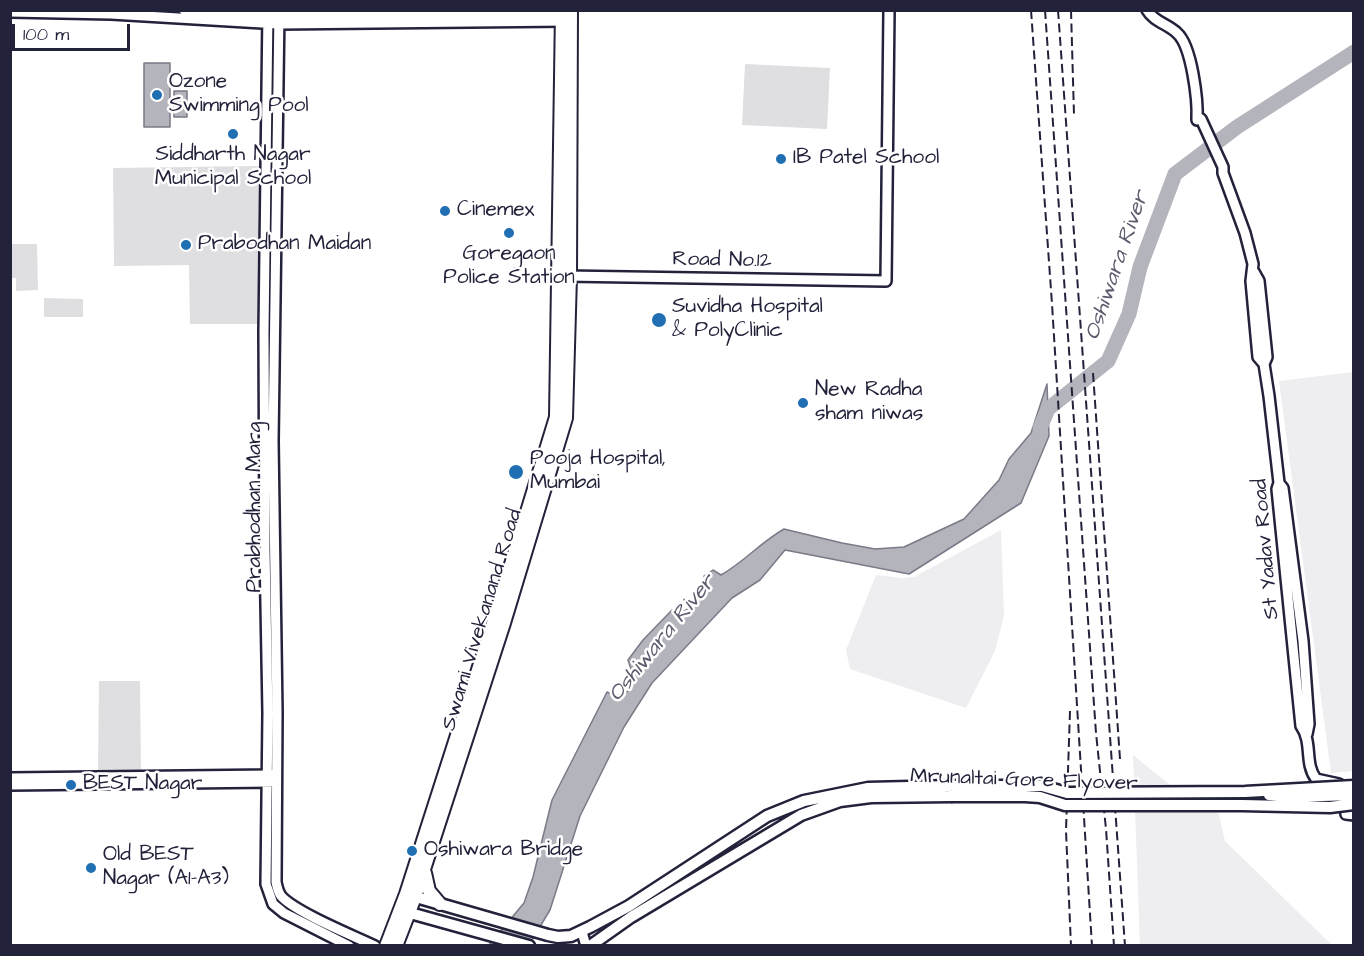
<!DOCTYPE html>
<html>
<head>
<meta charset="utf-8">
<style>
	body { margin:0 }
	#map { position:relative; width:1364px; height:956px; overflow:hidden; background:#fff; font-family:"Architects Daughter",sans-serif }
	canvas { display:block }
	.frame { position:absolute; inset:0; border:12px solid #22223b; pointer-events:none }
	.scale { position:absolute; left:12px; top:24px; width:118px; height:27px; box-sizing:border-box; border:3px solid #22223b; border-top:0; padding-left:8px; font-size:18px; line-height:21px; white-space:nowrap; color:#22223b; -webkit-text-stroke:4px #fff; paint-order:stroke }
</style>
</head>
<body>
<div id="map">
<canvas width="1364" height="956"></canvas>
<div class="frame"></div>
<div class="scale">100 m</div>
</div>
<script>
const context = document.querySelector('canvas').getContext('2d');
context.lineJoin = 'round';
function fillPath(path, color) { context.fillStyle = color; context.fill(path, 'evenodd'); }
function strokePath(path, color, width, dash) { context.strokeStyle = color; context.lineWidth = width; context.lineCap = dash ? 'butt' : 'round'; context.setLineDash(dash || []); context.stroke(path); }
function write(font, color, halo, rows, align = 'center') {
  context.font = font + ' "Architects Daughter",sans-serif'; context.lineWidth = 5; context.setLineDash([]); context.textBaseline = 'middle'; context.strokeStyle = halo; context.fillStyle = color; for (const [text, x, y, turn = 0] of rows) {
    context.save(); context.translate(x, y); context.rotate((+turn || 0) * Math.PI / 180); context.textAlign = isNaN(turn) ? turn : align; if (halo) context.strokeText(text, 0, 0); context.fillText(text, 0, 0); context.restore();
  }
}
const built = new Path2D(`
	M 1353,372 L 1353,771 L 1331,773 L 1279,381 Z
	M 1001,530 L 1004,616 L 995,651 L 966,708 L 850,669 L 846,650 L 876,575 L 902,578 L 914,577 Z
	M 1133,755 L 1175,789 L 1214,793 L 1225,841 L 1332,945 L 1140,945 Z`);
const green = new Path2D(`
	M 745,64 L 830,68 L 827,129 L 742,125 Z
	M 259,166 L 260,324 L 190,324 L 189,265 L 114,266 L 113,168 Z
	M 10,244 L 37,244 L 38,290 L 16,291 L 16,278 L 11,278 Z
	M 44,298 L 83,299 L 83,317 L 44,317 Z
	M 99,681 L 140,681 L 141,771 L 98,771 Z`);
const water = new Path2D(`
	M 144,63 L 170,63 L 170,127 L 144,127 Z
	M 174,91 L 187,91 L 187,117 L 174,117 Z
	M 1047,384 L 1049,436 L 1021,503 L 909,574 L 785,550 L 760,580 L 732,598 L 652,683 L 624,727 L 580,816 L 550,910 L 529,945 L 488,946 L 524,903 L 533,877 L 552,800 L 607,692 L 616,696 L 630,690 L 634,678 L 628,660 L 643,640 L 672,610 L 680,613 L 692,607 L 708,588 L 704,576 L 713,570 L 721,575 C 744,562 761,542 784,529 L 842,543 L 875,549 L 904,547 L 964,519 L 999,480 L 1009,459 L 1031,433 Z`);
const river = new Path2D(`
	M 1040,428 L 1048,409 L 1108,361 L 1129,314 L 1140,267 L 1175,174 L 1237,127 L 1354,52`);
const tertiary = new Path2D(`
	M 184,10 L 279,15 L 568,15
	M 268,10 L 264,332 L 265,550 L 268,713 L 266,884 L 273,904 L 284,913 L 349,946
	M 279,10 L 273,441 L 277,712 L 276,882 C 277,887 278,892 281,896 C 295,912 354,936 375,946
	M 1147,10 C 1154,22 1168,24 1177,33 C 1192,46 1198,101 1197,120
	M 10,12 L 111,14 L 279,24 L 566,21
	M 1197,116 L 1201,119 L 1223,167 L 1223,173 L 1245,233 L 1253,264 L 1251,281 L 1258,357 L 1264,364 L 1269,396 L 1279,483 L 1277,489 L 1301,726 C 1313,743 1304,763 1316,779 L 1339,784
	M 1254,272 L 1259,281 L 1267,357 L 1264,364
	M 565,276 L 886,281 L 889,10
	M 1279,483 L 1283,488 L 1303,641 L 1309,724 L 1307,734
	M 10,778 L 272,775
	M 10,785 L 272,782
	M 1344,801 L 1346,814 L 1354,815
	M 582,932 L 586,946`);
const secondary = new Path2D(`
	M 409,895 L 548,935 L 558,937 L 571,936 L 590,927 L 629,906 L 767,816 L 804,801 L 868,788 L 952,786
	M 403,911 L 529,946
	M 590,946 L 631,917 L 801,815 L 840,801 L 871,797 L 951,796`);
const primary = new Path2D(`
	M 425,873 L 429,891 L 440,904
	M 386,946 L 406,894 L 494,620 L 556,417 L 562,10
	M 396,946 L 415,897 L 504,623 L 566,418 L 570,276 L 571,10`);
const rail = new Path2D(`
	M 1031,10 L 1052,304 L 1092,946
	M 1045,10 L 1096,733 L 1106,829 L 1114,946
	M 1058,10 L 1125,946
	M 1071,10 L 1074,115
	M 1093,373 L 1120,759
	M 1070,711 L 1066,831 L 1071,946`);
const secondaryBridge = new Path2D(`
	M 952,786 L 1042,786 L 1067,793 L 1245,792 L 1354,786
	M 1269,795 L 1291,797 L 1354,795
	M 951,796 L 1025,796 L 1040,797 L 1065,805 L 1242,805 L 1330,807 L 1354,804`);
const markers = [
	[157,95,6,"#1f6fb2"],
	[233,134,6,"#1f6fb2"],
	[781,159,6,"#1f6fb2"],
	[445,211,6,"#1f6fb2"],
	[509,233,6,"#1f6fb2"],
	[186,245,6,"#1f6fb2"],
	[659,320,8,"#1f6fb2"],
	[803,403,6,"#1f6fb2"],
	[516,472,8,"#1f6fb2"],
	[71,785,6,"#1f6fb2"],
	[412,851,6,"#1f6fb2"],
	[91,868,6,"#1f6fb2"]
];
const poiNames = [
	["Ozone",169,83],
	["Swimming Pool",169,107],
	["Siddharth Nagar",233,156,"center"],
	["Municipal School",233,180,"center"],
	["IB Patel School",793,159],
	["Cinemex",457,211],
	["Prabodhan Maidan",198,245],
	["Goregaon",509,255,"center"],
	["Police Station",509,279,"center"],
	["Suvidha Hospital",672,308],
	["& PolyClinic",672,332],
	["New Radha",815,391],
	["sham niwas",815,415],
	["Pooja Hospital,",530,460],
	["Mumbai",530,484],
	["BEST Nagar",83,785],
	["Oshiwara Bridge",424,851],
	["Old BEST",103,856],
	["Nagar (A1-A3)",103,880]
];
const streetNames = [
	["Road No.12",722,261,1],
	["Prabhodhan Marg",256,507,-90],
	["St Yadav Road",1267,549,-95],
	["Swami Vivekanand Road",483,620,-73],
	["Mrunaltai Gore Flyover",1024,781,2]
];
const waterNames = [
	["Oshiwara River",1118,266,-71],
	["Oshiwara River",663,639,-51]
];
fillPath(built, '#eeeef1');
fillPath(green, '#dfdfe2');
fillPath(water, '#b4b4bc');
strokePath(water, '#7a7a88', 1.5);
strokePath(river, '#b4b4bc', 15);
strokePath(tertiary, '#22223b', 14);
strokePath(secondary, '#22223b', 15);
strokePath(primary, '#22223b', 16);
strokePath(tertiary, '#fff', 9);
strokePath(secondary, '#fff', 10);
strokePath(primary, '#fff', 12);
strokePath(rail, '#22223b', 2, [9, 4.5]);
strokePath(secondaryBridge, '#22223b', 15, []);
strokePath(secondaryBridge, '#fff', 10);
for (const [x, y, r, color] of markers) { const dot = new Path2D(); dot.arc(x, y, r, 0, 2 * Math.PI); context.fillStyle = color; context.fill(dot); strokePath(dot, '#fff', 2); }
write('21px', '#22223b', '#fff', poiNames, 'left');
write('21px', '#22223b', '#fff', streetNames);
write('italic 22px', '#5c5c6f', '#fff', waterNames);
</script>
</body>
</html>
